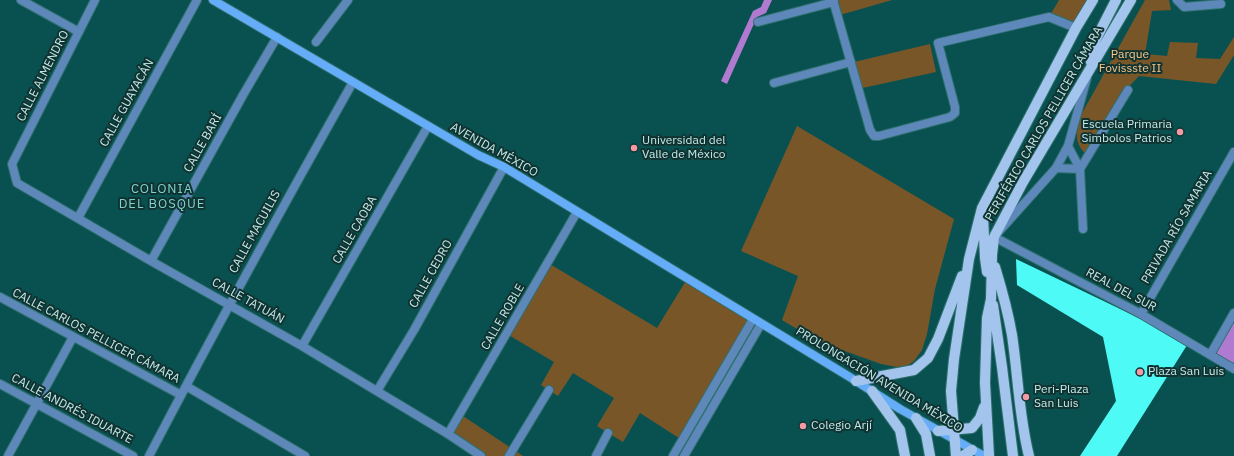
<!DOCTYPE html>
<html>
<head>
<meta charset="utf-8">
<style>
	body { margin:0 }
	canvas { display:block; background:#095150 }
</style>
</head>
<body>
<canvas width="1234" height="456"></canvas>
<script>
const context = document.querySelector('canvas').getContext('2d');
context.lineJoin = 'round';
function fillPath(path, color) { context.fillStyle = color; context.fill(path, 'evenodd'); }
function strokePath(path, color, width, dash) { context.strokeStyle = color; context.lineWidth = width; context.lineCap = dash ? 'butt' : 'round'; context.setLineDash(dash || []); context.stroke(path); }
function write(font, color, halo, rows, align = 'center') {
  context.font = font + ' "IBM Plex Sans",sans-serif'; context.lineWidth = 4; context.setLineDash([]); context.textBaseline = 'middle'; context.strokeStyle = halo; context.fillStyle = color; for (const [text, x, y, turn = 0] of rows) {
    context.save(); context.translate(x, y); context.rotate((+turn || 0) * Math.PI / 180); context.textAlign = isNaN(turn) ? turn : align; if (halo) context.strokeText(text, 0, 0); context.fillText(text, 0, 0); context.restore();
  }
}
const green = new Path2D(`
	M 836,0 L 892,0 L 840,15 Z
	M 1059,0 L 1093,0 L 1076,28 L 1049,17 Z
	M 1145,0 L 1169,0 L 1171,10 L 1152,11 L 1145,54 L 1167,56 L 1170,42 L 1198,43 L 1196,58 L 1220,59 L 1234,37 L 1234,55 L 1216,84 L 1139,76 C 1117,97 1103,126 1087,152 L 1085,153 C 1073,142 1077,128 1081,115 Z
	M 930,44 L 936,72 L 858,89 L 854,62 Z
	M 797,126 L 954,219 L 935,289 L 927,334 L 922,350 L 914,361 L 907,366 L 897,367 L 881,364 L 817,341 L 782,320 L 798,276 L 741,251 Z
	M 548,263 L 657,328 L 687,279 L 753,319 L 682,440 L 640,413 L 623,442 L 597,426 L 614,398 L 573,373 L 558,396 L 541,385 L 554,362 L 507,334 Z
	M 460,414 L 523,456 L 481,456 L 448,434 Z`);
const water = new Path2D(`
	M 764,0 L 772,0 L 766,13 L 757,17 L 727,84 L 721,81 L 753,11 L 761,7 Z
	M 1234,313 L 1234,362 L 1231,367 L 1210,355 Z`);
const building = new Path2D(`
	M 1016,259 L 1189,342 L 1117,456 L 1080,456 L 1116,401 L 1103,337 L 1017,285 Z`);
const minor = new Path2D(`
	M 21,0 L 79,32
	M 95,0 L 12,164 L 17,183 L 151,261 L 302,346 L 448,434 L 481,456
	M 833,0 L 870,130 L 874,136 L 879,136 L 950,117 L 955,113 L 955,107 L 938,43 L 1049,17 L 1076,28
	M 1177,0 L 1184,7 L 1221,4
	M 758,22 L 834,2
	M 316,42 L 348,0
	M 1087,78 L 1068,146 L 1056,168 L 994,237 L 1141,314 L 1234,369
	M 774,83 L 851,62
	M 1068,146 L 1080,169 L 1083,229
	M 1056,168 L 1080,169
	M 1080,169 L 1128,90
	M 78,218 L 197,0
	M 151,261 L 243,95 L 277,37
	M 0,297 L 181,395
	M 1141,314 L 1234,152
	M 302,346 L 428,126
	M 1210,355 L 1234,313
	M 0,384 L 133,456
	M 186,386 L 305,456
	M 377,391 L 414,330 L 504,167
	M 448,434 L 577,212
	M 8,456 L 73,337
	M 149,456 C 215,330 283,206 353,82
	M 509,456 L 549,390
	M 596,456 L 608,433`);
const tertiary = new Path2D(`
	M 673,456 L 753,319
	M 684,456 L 761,324`);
const secondary = new Path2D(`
	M 213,0 L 478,155 L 504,167 L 848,376 L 900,409 L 984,456`);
const primary = new Path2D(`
	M 1091,62 L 1095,41 L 1116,0
	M 983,216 L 985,258 L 987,272
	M 995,267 C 1002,290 1008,312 1012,335 C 1018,375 1019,417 1029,456
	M 993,305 L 1002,367 L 1013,456
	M 856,381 L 914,370 L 928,358 L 938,339 L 962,276
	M 872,391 L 900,430 L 905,456
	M 916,418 L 926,434 L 930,456
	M 938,431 L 972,428 L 980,418 L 984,407
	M 956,456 L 951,391 L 954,359 L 969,259 L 982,208 L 1076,28 L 1093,0
	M 963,456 L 972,450
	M 989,456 L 985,383 L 987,318 L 991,299 L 992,255 L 994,237 L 1023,182 L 1131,0`);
const markers = [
	[1180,132,4,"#f49aa5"],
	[634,148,4,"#f49aa5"],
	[1140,372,4,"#f49aa5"],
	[1026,397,4,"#f49aa5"],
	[803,426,4,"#f49aa5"]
];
const parkNames = [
	["Parque",1130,55],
	["Fovissste II",1130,69]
];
const streetNames = [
	["CALLE ALMENDRO",43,76,-63],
	["CALLE GUAYACÁN",127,103,-61],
	["PERIFÉRICO CARLOS PELLICER CÁMARA",1044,124,-60],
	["CALLE BARÍ",203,143,-61],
	["AVENIDA MÉXICO",494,150,29],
	["PRIVADA RÍO SAMARIA",1177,227,-60],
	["CALLE CAOBA",355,230,-60],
	["CALLE MACUILIS",255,232,-61],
	["CALLE CEDRO",431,274,-61],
	["REAL DEL SUR",1121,290,28],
	["CALLE TATUÁN",248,301,29],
	["CALLE ROBLE",503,317,-60],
	["CALLE CARLOS PELLICER CÁMARA",96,336,28],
	["PROLONGACIÓN AVENIDA MÉXICO",879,380,31],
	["CALLE ANDRÉS IDUARTE",72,409,28]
];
const poiNames = [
	["Escuela Primaria",1172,125,"right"],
	["Simbolos Patrios",1172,139,"right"],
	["Universidad del",642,141],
	["Valle de México",642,155],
	["Plaza San Luis",1148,372],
	["Peri-Plaza",1034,390],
	["San Luis",1034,404],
	["Colegio Arjí",811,426]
];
const neighbourhoodNames = [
	["COLONIA",162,189],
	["DEL BOSQUE",162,204]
];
fillPath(green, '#795627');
fillPath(water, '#b17ad1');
fillPath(building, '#4efaf5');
strokePath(minor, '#2e706e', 10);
strokePath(tertiary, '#2e706e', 10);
strokePath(secondary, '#2e706e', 10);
strokePath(primary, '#2e706e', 12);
strokePath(minor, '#5d88b9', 8);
strokePath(tertiary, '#5d88b9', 8);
strokePath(secondary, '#65acf9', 8);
strokePath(primary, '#a3c5ed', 10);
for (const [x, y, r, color] of markers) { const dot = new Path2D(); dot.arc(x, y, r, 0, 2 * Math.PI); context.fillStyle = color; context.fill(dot); strokePath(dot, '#103332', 1.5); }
write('12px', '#fbc787', '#103332', parkNames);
write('12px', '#c3eae8', '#103332', streetNames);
write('12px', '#c3eae8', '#103332', poiNames, 'left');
context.letterSpacing = '1px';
write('13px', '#7fd1cd', '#103332', neighbourhoodNames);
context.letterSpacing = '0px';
</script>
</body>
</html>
